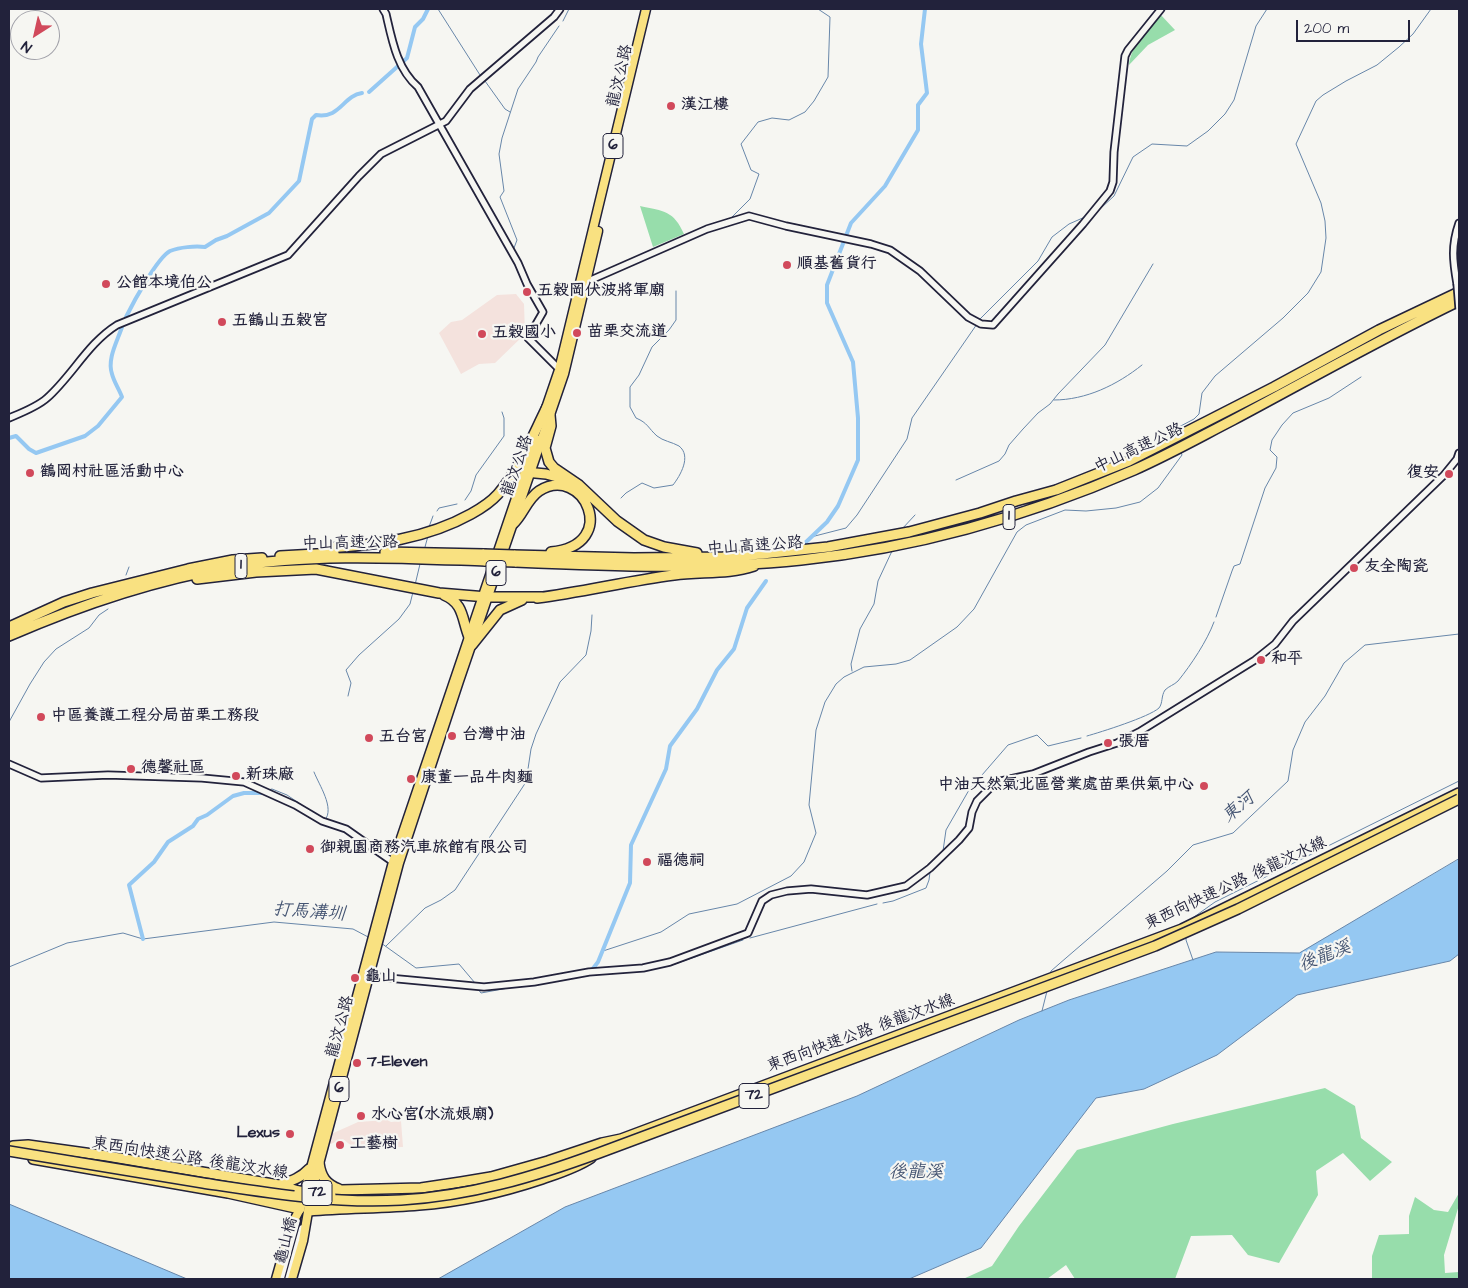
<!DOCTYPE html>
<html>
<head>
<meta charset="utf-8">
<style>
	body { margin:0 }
	#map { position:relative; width:1468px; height:1288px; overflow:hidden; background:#f6f6f2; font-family:"Architects Daughter",sans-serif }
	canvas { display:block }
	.frame { position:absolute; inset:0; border:10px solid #22223b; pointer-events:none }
	.north { position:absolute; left:10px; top:10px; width:50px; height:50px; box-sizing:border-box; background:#f6f6f2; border:1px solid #a1a1a9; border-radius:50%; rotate:215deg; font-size:14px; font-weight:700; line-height:20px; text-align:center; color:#22223b }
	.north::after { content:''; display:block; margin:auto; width:18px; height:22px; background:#d1495b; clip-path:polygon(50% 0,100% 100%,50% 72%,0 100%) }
	.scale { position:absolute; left:1296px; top:20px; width:114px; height:22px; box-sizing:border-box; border:2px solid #22223b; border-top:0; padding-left:6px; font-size:15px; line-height:18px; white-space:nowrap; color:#22223b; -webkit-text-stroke:4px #f6f6f2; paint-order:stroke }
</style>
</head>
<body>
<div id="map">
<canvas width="1468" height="1288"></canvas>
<div class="frame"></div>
<div class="north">N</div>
<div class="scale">200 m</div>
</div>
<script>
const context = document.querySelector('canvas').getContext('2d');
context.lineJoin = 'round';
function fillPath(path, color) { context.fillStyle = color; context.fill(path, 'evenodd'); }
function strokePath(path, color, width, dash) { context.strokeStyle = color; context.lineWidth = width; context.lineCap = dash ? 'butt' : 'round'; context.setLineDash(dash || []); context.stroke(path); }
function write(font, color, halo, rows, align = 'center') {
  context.font = font + ' "Architects Daughter","LXGW WenKai TC",sans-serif'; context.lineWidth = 4.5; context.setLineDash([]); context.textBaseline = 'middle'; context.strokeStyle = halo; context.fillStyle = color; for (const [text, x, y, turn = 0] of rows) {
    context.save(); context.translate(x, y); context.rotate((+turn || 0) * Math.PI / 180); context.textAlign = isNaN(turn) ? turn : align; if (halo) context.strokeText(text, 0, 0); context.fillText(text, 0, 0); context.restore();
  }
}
const built = new Path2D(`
	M 516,294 L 524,304 L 525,334 L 495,363 L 479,364 L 461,374 L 439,333 L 451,322 L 462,320 L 497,295 Z
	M 387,1120 L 391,1122 L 401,1121 L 403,1147 L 354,1148 L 343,1139 L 328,1145 L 331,1134 L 347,1127 L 358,1122 Z`);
const green = new Path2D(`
	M 1160,14 L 1175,30 L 1148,45 L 1129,65 C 1131,45 1148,30 1160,14 Z
	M 640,206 C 664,211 674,211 684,234 L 653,247 Z
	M 1325,1088 L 1355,1106 L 1361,1138 L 1392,1162 L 1370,1181 L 1343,1153 L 1316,1171 L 1318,1195 L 1279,1263 L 1248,1255 L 1232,1235 L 1191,1236 L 1175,1279 L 1075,1279 L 1066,1265 L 1047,1279 L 963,1279 L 992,1266 L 1019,1226 L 1077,1150 L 1173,1124 Z
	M 1459,1193 L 1459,1205 L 1444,1255 L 1445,1273 L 1459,1272 L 1459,1279 L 1372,1279 L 1372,1256 L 1379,1235 L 1409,1234 L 1409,1216 L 1415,1197 L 1434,1210 L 1448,1212 Z`);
const water = new Path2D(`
	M 1459,859 L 1459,954 L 1450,961 L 1297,995 L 1217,1055 L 1144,1089 L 1096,1098 L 981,1248 L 909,1279 L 418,1279 L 438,1279 L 565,1207 L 857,1096 L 1019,1020 L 1069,1000 L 1216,952 L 1299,953 Z
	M 9,1204 L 187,1279 L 9,1279 Z`);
const stream = new Path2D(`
	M 438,9 L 480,75
	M 563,21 L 569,9
	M 485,81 L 505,109 L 510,112
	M 1101,208 L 1114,196 L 1133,157 L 1152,144 L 1187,146 L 1208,131 L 1225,114 L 1234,100 L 1256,26 L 1267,9
	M 731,218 L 750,199 L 759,174 L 751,170 L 741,144 L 758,122 L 772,118 L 789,120 L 805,112 L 814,101 L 828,77 L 830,17 L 818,9
	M 514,248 L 517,240 L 500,197 L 504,191 L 499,154 L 502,138 L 518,89 L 536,62 L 538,57 L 559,26
	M 979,320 L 1038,261 L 1052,237 L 1069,224 L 1085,217
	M 1054,400 C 1086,400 1117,385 1142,365
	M 1176,433 L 1175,429 L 1194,419 L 1199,414 L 1202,393 L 1215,376 L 1283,318 L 1308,293 L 1321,272 L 1326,238 L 1325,221 L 1321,203 L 1296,144 L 1316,101 L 1323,95 L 1346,81 L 1377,65 L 1399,47 L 1413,34 L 1431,9
	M 956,480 L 999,461 L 1005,454 L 1009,445 L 1023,429 L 1038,413 L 1050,404 L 1058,394 L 1105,345 L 1153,264
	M 621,498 L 626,493 L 642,483 L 654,488 L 673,485 C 680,476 692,456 679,446 C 672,442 663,441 657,436 C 648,428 648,423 636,418 L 630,407 L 630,387 L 639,375 L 652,347 L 669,330 L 676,320 L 676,291
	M 465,500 L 471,491 L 476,475 L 504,436 L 504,418 L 502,412
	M 437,511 L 439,508 L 457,504
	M 429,527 L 433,516
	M 902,529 L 915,515
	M 811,537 L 846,528 L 857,515 L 907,439 L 912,418 L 977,324
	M 425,547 L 428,536
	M 126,575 L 129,567
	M 415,585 L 420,564
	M 1216,617 L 1232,571 L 1234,566 L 1240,564 L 1265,488 L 1276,468 L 1277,457 L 1270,450 L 1272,440 L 1282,425 L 1293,413 L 1329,398 L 1361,377
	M 852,671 L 851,664 L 860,629 L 874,604 L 878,581 L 892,551
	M 348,696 L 351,683 L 346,670 L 359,655 L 399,619 L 410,604 L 413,592
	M 9,722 L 30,684 L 44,662 L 56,649 L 89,628 L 99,615 L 108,609
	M 1087,736 C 1101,732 1149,717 1159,708 C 1163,703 1161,696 1165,690 C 1169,686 1174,685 1178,681 C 1191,665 1207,641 1214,622
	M 314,772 C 319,785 335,808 325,820
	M 268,790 L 272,789 L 287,795 L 315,814
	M 930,864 L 943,851 L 946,830 L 969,790 L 1008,745 L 1037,735 L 1048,746 L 1081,738
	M 883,903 L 893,901 L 926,888 L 929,880 L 930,872
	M 1187,922 L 1215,902 L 1459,781
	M 1186,936 L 1186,940 L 1193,960
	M 750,938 L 877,904
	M 381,943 L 416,968 L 459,964 L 475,983
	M 386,946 L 425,908 L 441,900 L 455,890 L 526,782 L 531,749 L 536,734 L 560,682 L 586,655 L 591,631 L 592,615
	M 603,951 L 661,932 L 689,914 L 737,904 L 791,876 L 804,862 L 816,833 L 809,805 L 816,730 L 825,702 L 836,684 L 844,677 L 864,667 L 896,664 L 910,660 L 957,627 L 974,609 L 1017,532 L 1026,525 L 1065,510 L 1086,511 L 1116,508 L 1140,502 L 1158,488 L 1182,455 L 1181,452
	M 9,967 L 67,943 L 123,933 L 143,939 L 274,922 L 353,929 L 370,938
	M 644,970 L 672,965 L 743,940
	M 1050,975 L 1051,971 L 1059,964 L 1167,871 L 1193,845 L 1233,833 L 1288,781 L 1293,750 L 1305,722 L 1325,696 L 1344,663 L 1365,645 L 1459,634
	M 478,989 L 481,993 L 519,986
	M 1042,1011 L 1047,991`);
const canal = new Path2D(`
	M 369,92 L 407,58 L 415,27 L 423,19 L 428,9
	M 126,317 C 133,303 157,258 170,251 C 180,247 195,246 205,247 L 216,240 L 227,236 L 269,213 L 299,181 L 312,119 L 316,115 C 340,119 343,96 362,93
	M 9,438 L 16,436 L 29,449 L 36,453 L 85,436 L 98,426 L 122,397 C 119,389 114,382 112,374 C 107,359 117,342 122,327
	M 805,543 L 827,522 L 838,506 L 858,460 L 858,418 L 853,362 L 827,303 L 827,285 L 851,223 L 885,186 L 918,130 L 918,105 L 927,93 L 921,44 L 925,9
	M 143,939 L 129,885 L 154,862 L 168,842 L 193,826 L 198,819 L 207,815 L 233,796 L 244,793 L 261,793
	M 591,971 L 598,962 L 630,883 L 631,845 L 666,769 L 670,746 L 697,709 L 717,670 L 734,649 L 747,608 L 766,581`);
const minor = new Path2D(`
	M 383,9 L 386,14 C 392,40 397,69 418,87 L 518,263 L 527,284 L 543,312 L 528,338 L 561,371
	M 584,283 L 707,229 L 749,216 L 786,226 L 871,244 L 890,250 L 920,271 L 968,317 L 981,324 L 993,325 L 1083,224 L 1110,191 L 1113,182 L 1114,152 L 1125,56 L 1128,50 L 1161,9
	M 1457,284 C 1453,261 1451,246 1459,223
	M 9,418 C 21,413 37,407 47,398 C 72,376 88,343 117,325 L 288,255 L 359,176 L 381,154 L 446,121 L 470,89 L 554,17 L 560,9
	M 9,764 L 41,778 L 108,775 L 202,778 L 244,782 L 295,805 L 322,821 L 346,829 L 393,862
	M 367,976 L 484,987 L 534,982 L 589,972 L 643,968 L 670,962 L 748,933 L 762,901 L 771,895 L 787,891 L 811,889 L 867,895 L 906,886 L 930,868 L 959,840 L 969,828 L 972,812 L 977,801 L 993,785 L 1001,781 L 1033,774 L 1089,752 L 1117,743 L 1139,732 L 1255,660 L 1275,644 L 1293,621 L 1444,475 L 1457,459 L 1459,453
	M 281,1279 L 297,1221
	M 288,1279 L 302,1228`);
const major = new Path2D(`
	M 545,411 L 559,370 L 646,9
	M 276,1279 L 291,1226 L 300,1209 L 393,862 L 536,439
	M 292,1279 L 303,1241 L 311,1194 L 399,863 L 459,681 L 564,374 L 598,231`);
const highway = new Path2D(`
	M 550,415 L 551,426 L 545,448 L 549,462 L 554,468 L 579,485 L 617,521 L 644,540 L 664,547 L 697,553
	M 525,472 L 546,474 L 564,479
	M 513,524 C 523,515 527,499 539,491 C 583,463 622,545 551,552
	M 326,548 C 376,545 426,539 471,514 C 480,509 491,502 498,494 C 520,468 532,437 547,407
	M 385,552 L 484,554
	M 514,555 L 634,558 L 723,557 L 762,554 L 828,547 L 909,532 L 980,513 L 1016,501 L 1056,490 L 1129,461 L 1274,387 L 1379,330 L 1459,292
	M 280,556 L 334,553
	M 515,562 C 610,566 706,570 801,560 C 916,548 1028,516 1134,470 C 1168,455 1200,437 1233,420 C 1308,380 1382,338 1459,301
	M 197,579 L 256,572 L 316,569 L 439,593 L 487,597 L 542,597
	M 444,595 C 464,603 462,620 469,637
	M 537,598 C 583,592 628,581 674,575 C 700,571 728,575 754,566
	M 9,627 L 64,602 L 92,593 L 188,569 L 233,560 L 262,558
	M 9,636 C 80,605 154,580 230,567 C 314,553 400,558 485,561
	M 472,645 L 500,610 L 522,600
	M 13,1146 L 28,1145 L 107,1156 L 279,1185 C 291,1181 301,1178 309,1169
	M 33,1159 L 228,1193 L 300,1209
	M 319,1163 C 321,1177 326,1184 339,1189
	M 279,1185 L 305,1193
	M 323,1192 L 341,1190 L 421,1188 L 461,1182 L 491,1177 L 548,1161 L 602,1143 L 621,1139 L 1182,929 L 1459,793
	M 282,1202 L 301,1200 L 331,1206
	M 309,1211 C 346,1208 383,1208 419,1205 C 460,1202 503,1192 542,1179 C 559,1173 576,1168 591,1158`);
const minorBridge = new Path2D(`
	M 1457,284 L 1459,309`);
const highwayBridge = new Path2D(`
	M 484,554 L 514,555
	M 485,561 L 515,562
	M 9,1151 C 73,1162 138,1172 203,1183 C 269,1193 334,1204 401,1200 C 470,1196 534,1177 599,1153 L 1155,946 L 1238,909 L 1459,799
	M 299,1191 L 331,1195`);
const markers = [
	[671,106,5,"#d1495b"],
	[787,265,5,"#d1495b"],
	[106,284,5,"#d1495b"],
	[527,292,5,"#d1495b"],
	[222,322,5,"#d1495b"],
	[577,333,5,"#d1495b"],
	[482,334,5,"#d1495b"],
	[30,473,5,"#d1495b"],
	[1449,474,5,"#d1495b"],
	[1354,568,5,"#d1495b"],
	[1261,660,5,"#d1495b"],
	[41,717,5,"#d1495b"],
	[452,736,5,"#d1495b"],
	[369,738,5,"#d1495b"],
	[1108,743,5,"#d1495b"],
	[131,769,5,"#d1495b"],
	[236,776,5,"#d1495b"],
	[411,779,5,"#d1495b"],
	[1204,786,5,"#d1495b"],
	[310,849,5,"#d1495b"],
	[647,862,5,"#d1495b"],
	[355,978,5,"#d1495b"],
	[357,1063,5,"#d1495b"],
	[361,1116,5,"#d1495b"],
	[290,1134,5,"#d1495b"],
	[340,1145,5,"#d1495b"]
];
const shields = [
	[613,146,20],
	[1009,517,12],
	[241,566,12],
	[496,573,20],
	[339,1089,20],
	[754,1096,30],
	[317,1193,30]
];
const shieldNames = [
	["6",613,146],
	["1",1009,517],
	["1",241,566],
	["6",496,573],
	["6",339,1089],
	["72",754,1096],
	["72",317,1193]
];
const streetNames = [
	["龍汶公路",621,76,-77],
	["中山高速公路",1139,449,-25],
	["龍汶公路",518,466,-71],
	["中山高速公路",350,544,-1],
	["中山高速公路",755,547,-4],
	["東西向快速公路 後龍汶水線",1236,884,-25],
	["龍汶公路",341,1027,-75],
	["東西向快速公路 後龍汶水線",861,1034,-20],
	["東西向快速公路 後龍汶水線",190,1159,9],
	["龜山橋",287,1241,-76]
];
const poiNames = [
	["漢江樓",681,106],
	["順基舊貨行",797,265],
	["公館本境伯公",116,284],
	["五穀岡伏波將軍廟",537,292],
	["五鶴山五穀宮",232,322],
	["苗栗交流道",587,333],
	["五穀國小",492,334],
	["鶴岡村社區活動中心",40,473],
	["復安",1439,474,"right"],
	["友全陶瓷",1364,568],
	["和平",1271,660],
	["中區養護工程分局苗栗工務段",51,717],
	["台灣中油",462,736],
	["五台宮",379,738],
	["張厝",1118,743],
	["德馨社區",141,769],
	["新珠廠",246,776],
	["康董一品牛肉麵",421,779],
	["中油天然氣北區營業處苗栗供氣中心",1194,786,"right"],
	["御親園商務汽車旅館有限公司",320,849],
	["福德祠",657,862],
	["龜山",365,978],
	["7-Eleven",367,1063],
	["水心宮(水流娘廟)",371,1116],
	["Lexus",280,1134,"right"],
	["工藝樹",350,1145]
];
const waterNames = [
	["東河",1239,808,-40],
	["打馬溝圳",309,913,4],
	["後龍溪",1325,957,-21],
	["後龍溪",916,1173]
];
fillPath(built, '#f4e2dd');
fillPath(green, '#97ddab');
fillPath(water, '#95c8f2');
strokePath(water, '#6786a9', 1);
strokePath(stream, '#6786a9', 1);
strokePath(canal, '#95c8f2', 4);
strokePath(minor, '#22223b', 9);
strokePath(major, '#22223b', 11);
strokePath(highway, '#22223b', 12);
strokePath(minor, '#f6f6f2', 5.5);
strokePath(major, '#f9e181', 8);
strokePath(highway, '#f9e181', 9);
strokePath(minorBridge, '#22223b', 9, []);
strokePath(highwayBridge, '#22223b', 12, []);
strokePath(minorBridge, '#f6f6f2', 5.5);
strokePath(highwayBridge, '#f9e181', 9);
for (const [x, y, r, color] of markers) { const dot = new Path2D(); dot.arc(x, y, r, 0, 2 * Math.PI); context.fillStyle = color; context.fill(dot); strokePath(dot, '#f6f6f2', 2); }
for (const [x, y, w] of shields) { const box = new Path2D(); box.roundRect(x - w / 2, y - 12.5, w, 25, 4); context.fillStyle = '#f6f6f2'; context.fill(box); strokePath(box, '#22223b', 1); }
write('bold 15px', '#22223b', null, shieldNames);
write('16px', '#22223b', '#f6f6f2', streetNames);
write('bold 16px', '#22223b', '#f6f6f2', poiNames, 'left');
write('italic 18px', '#445472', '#f6f6f2', waterNames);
</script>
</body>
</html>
